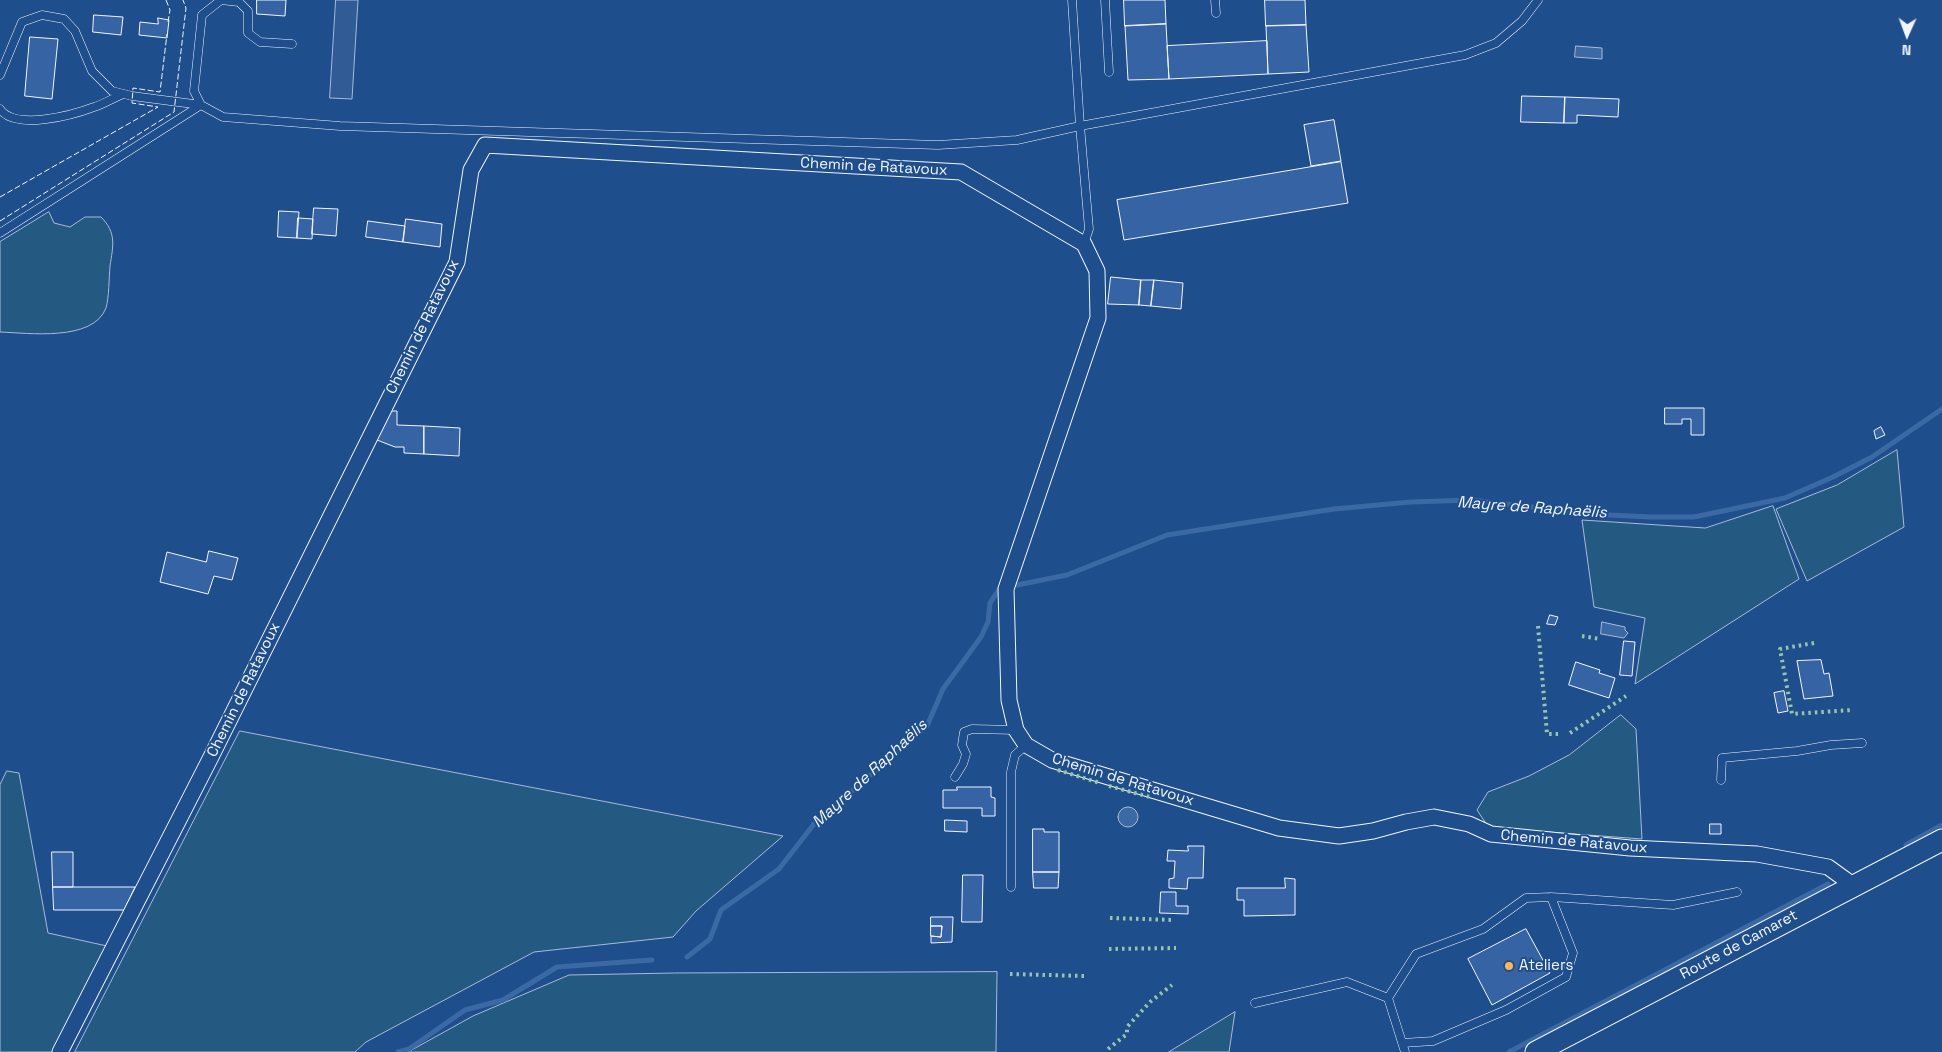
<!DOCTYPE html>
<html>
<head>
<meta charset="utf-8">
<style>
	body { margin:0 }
	#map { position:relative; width:1942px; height:1052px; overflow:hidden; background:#1f4e8c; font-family:"Space Grotesk",sans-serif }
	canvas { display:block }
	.north { position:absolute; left:1882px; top:10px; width:50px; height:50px; -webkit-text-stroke:4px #1f4e8c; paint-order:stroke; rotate:182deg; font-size:14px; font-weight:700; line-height:20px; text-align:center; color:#f2f6ff }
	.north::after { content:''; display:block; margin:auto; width:18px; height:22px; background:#f2f6ff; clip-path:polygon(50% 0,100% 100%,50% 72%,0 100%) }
</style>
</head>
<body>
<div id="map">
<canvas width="1942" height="1052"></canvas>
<div class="north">N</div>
</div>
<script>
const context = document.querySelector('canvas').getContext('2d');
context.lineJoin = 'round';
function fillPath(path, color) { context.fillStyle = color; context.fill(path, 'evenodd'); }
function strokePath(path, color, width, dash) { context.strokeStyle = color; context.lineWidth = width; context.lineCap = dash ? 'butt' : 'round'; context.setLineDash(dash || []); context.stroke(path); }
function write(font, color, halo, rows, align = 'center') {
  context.font = font + ' "Space Grotesk",sans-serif'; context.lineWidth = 4; context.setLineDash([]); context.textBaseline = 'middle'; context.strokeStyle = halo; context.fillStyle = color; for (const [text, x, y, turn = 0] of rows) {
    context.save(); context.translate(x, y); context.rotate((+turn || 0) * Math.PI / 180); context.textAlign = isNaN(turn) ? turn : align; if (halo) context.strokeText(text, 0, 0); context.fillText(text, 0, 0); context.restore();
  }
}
const green = new Path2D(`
	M 49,212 L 54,223 L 70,227 L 85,217 L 101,217 C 117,233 113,246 110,266 C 109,278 109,298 106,308 C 93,342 28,333 0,332 L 0,242 Z
	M 1897,450 L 1904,527 L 1807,581 L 1776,509 L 1837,485 Z
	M 1773,506 L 1799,579 L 1635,684 L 1645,618 L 1594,607 L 1582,520 L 1705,528 Z
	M 1621,715 L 1636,729 L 1642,839 L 1494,828 L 1487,825 L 1477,810 L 1488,792 L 1529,776 L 1569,755 Z
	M 240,731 L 783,836 L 696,911 L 673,937 L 534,952 L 366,1042 L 355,1052 L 75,1052 Z
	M 7,771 L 19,773 L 48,933 L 107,946 L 54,1052 L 0,1052 L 0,785 Z
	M 997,972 L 996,1052 L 408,1052 L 473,1016 L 569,975 L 674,973 Z
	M 1235,1012 L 1229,1052 L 1169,1052 Z`);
const parking = new Path2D(`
	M 336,0 L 358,0 L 352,99 L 330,98 Z`);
const water = new Path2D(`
	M 1576,46 L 1602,48 L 1602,59 L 1575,57 Z
	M 1602,622 L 1625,627 L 1625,630 L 1628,633 L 1624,638 L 1601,634 Z
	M1118 817a10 10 0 1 1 20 0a10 10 0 1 1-20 0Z`);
const stream = new Path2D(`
	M 1017,585 L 1067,575 L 1167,535 L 1334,509 L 1411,502 L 1473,500 L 1589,514 L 1650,517 L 1694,517 L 1785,498 L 1833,477 L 1872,457 L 1942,409
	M 1906,845 L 1942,825
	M 687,957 L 710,939 L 721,910 L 779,869 L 814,824 L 927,726 L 943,689 L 981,637 L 988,622 L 990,603 L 1000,588
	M 398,1052 L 409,1049 L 465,1010 L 503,1000 L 557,967 L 652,960
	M 1509,1052 L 1828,884`);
const building = new Path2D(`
	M 257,0 L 286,0 L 285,16 L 257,14 Z
	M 1124,0 L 1165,0 L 1166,24 L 1125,26 Z
	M 1265,0 L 1305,0 L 1306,25 L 1266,26 Z
	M 94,15 L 123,17 L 121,35 L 93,32 Z
	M 158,18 L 169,20 L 167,38 L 139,35 L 140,22 L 158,24 Z
	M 1166,24 L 1169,79 L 1128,80 L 1125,26 Z
	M 1306,25 L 1309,72 L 1268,74 L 1266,26 Z
	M 30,37 L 58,39 L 52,99 L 25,96 Z
	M 1267,41 L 1268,74 L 1169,79 L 1167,46 Z
	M 1522,96 L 1565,97 L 1564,123 L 1521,122 Z
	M 1565,97 L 1619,99 L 1618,117 L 1577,115 L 1577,123 L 1564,123 Z
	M 1334,120 L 1341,161 L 1311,166 L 1304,125 Z
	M 1341,162 L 1348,203 L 1124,240 L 1117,200 Z
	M 314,208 L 338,209 L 336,236 L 312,234 Z
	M 279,211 L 299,212 L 297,238 L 278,237 Z
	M 298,218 L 313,219 L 312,239 L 297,238 Z
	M 406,219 L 442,224 L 440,247 L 403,242 Z
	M 368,221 L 405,226 L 403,242 L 366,237 Z
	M 1111,277 L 1141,280 L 1139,305 L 1108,304 Z
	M 1141,280 L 1154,280 L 1151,306 L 1139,305 Z
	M 1154,280 L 1183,283 L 1181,309 L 1151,306 Z
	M 1665,408 L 1704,408 L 1704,435 L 1691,435 L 1691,419 L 1682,419 L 1682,424 L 1665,424 Z
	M 391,411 L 397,411 L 397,425 L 424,426 L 424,454 L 404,453 L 404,447 L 395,447 L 377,440 Z
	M 424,426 L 460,428 L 459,456 L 424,454 Z
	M 1881,427 L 1885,435 L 1876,439 L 1874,431 Z
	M 209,551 L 238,558 L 232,580 L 214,576 L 208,594 L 160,582 L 167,552 L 206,562 Z
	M 1550,615 L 1558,617 L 1555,625 L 1547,624 Z
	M 1624,641 L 1635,642 L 1632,676 L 1620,675 Z
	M 1821,660 L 1824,674 L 1829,673 L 1833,696 L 1804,699 L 1797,661 Z
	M 1576,662 L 1600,670 L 1599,673 L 1615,678 L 1609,698 L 1569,685 Z
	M 1784,691 L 1788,711 L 1778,713 L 1774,693 Z
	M 957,787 L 991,787 L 991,797 L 995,798 L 995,816 L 982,816 L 982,808 L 943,808 L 943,790 L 957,790 Z
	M 945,820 L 967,821 L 967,832 L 945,831 Z
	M 1710,824 L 1721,824 L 1721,834 L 1710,834 Z
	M 1033,829 L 1044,829 L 1044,832 L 1059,832 L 1059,872 L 1033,872 Z
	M 1188,846 L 1204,846 L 1203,878 L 1188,878 L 1187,889 L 1169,888 L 1169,879 L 1174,878 L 1175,861 L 1167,861 L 1168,850 L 1188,851 Z
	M 52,852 L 73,852 L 73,887 L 53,887 Z
	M 1033,872 L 1059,872 L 1058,888 L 1034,888 Z
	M 963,875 L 983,875 L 982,922 L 962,922 Z
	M 1285,878 L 1295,879 L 1295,915 L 1244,916 L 1244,900 L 1237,900 L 1237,888 L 1285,888 Z
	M 53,887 L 135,887 L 124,910 L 54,910 Z
	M 1161,892 L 1176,892 L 1176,906 L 1188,906 L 1188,914 L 1160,913 Z
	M 931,917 L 953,917 L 952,942 L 931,943 L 931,936 L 941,937 L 942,926 L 931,926 Z
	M 931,926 L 942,926 L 941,937 L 931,936 Z
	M 1526,929 L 1550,973 L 1492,1005 L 1468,959 Z`);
const service = new Path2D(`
	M 1105,0 L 1109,72
	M 1215,0 L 1216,13
	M 292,44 L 260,42 L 248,33 L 248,11 L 239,2 L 221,0 L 202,15 L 194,91 L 201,105 L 223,117 L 340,126 L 938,145 L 1017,140 L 1080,126 L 1072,0
	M 0,75 L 22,22 L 42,15 L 64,19 L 75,31 L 92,71 L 112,91 L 132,96 L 201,105
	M 0,109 C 15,131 73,115 94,107 C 104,104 113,98 123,94
	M 0,233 L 201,105
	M 1084,244 L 1089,229 L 1080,126 L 1465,55 L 1496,43 L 1522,21 L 1538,0
	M 955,777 L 963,764 L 966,754 L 962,745 L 964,732 L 972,729 L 1016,730
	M 1721,780 L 1722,758 L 1797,751 L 1831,745 L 1862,743
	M 1011,887 L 1011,772 L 1015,755 L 1026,745
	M 1551,897 L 1673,905 L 1737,892
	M 1255,1003 L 1347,982 L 1388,998
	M 1403,1043 L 1433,1041 L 1506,1010 L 1566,977 L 1573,953 L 1551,897 L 1526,898 L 1483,929 L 1416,954 L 1388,998 L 1405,1052`);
const minor = new Path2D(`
	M 60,1052 L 211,757 L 457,262 L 471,170 L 485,145 L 961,172 L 1084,244 L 1097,271 L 1098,318 L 1006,589 L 1009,700 L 1016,730 L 1026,745 L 1052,760 L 1279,828 L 1339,836 L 1373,831 L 1406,822 L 1434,817 L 1469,824 L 1491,834 L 1630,848 L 1757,854 L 1828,867 L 1846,880 L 1852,886`);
const secondary = new Path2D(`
	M 1536,1052 L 1942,840`);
const hedge = new Path2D(`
	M 1538,626 L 1547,734 L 1558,734
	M 1582,636 L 1600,639
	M 1814,643 L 1780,649 L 1792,714 L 1852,710
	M 1570,733 L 1626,696
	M 1058,770 L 1100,783
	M 1109,786 L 1150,797
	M 1110,918 L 1175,920
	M 1109,949 L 1176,948
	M 1010,974 L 1084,976
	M 1108,1049 L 1127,1034 L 1127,1027 L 1150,1002 L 1172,985`);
const fence = new Path2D(`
	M 166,0 L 170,10 L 168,22
	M 0,197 L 158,107 L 132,103 L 133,88 L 160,92 L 167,34
	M 0,221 L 174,112 L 186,8 L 183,0`);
const markers = [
	[1509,966,5,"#ffb74d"]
];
const streetNames = [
	["Chemin de Ratavoux",874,167,3],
	["Chemin de Ratavoux",423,327,-64],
	["Chemin de Ratavoux",244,690,-64],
	["Chemin de Ratavoux",1123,780,17],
	["Chemin de Ratavoux",1574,842,5],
	["Route de Camaret",1739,945,-28]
];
const poiNames = [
	["Ateliers",1519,966]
];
const waterNames = [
	["Mayre de Raphaëlis",1532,508,4],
	["Mayre de Raphaëlis",870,774,-43]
];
fillPath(green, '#245a82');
strokePath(green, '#a8bbd7', 1);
fillPath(parking, '#305b95');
strokePath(parking, '#a8bbd7', 1);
fillPath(water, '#3b69a3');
strokePath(water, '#a8bbd7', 1);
strokePath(stream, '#3b69a3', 5);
fillPath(building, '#3563a3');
strokePath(building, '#f2f6ff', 1);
strokePath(service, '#f2f6ff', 9);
strokePath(minor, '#f2f6ff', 17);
strokePath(secondary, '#f2f6ff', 23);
strokePath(service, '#1f4e8c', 8);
strokePath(minor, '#1f4e8c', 15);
strokePath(secondary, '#1f4e8c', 21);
strokePath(hedge, '#97c8a6', 4, [2.5, 4]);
strokePath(fence, '#f2f6ff', 1, [6, 2.5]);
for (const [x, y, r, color] of markers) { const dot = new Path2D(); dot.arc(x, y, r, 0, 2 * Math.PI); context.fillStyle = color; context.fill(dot); strokePath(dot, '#1f4e8c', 2); }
write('15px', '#f2f6ff', '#1f4e8c', streetNames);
write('15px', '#f2f6ff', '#1f4e8c', poiNames, 'left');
write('italic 16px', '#f2f6ff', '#1f4e8c', waterNames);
</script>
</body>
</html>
